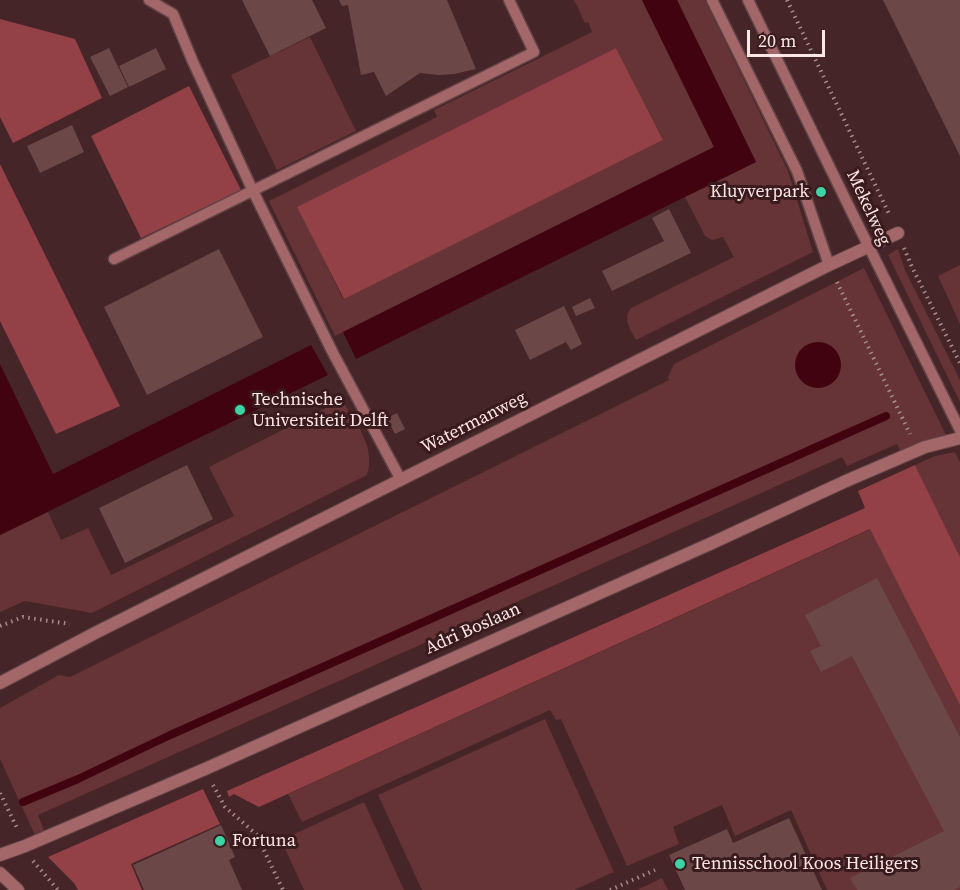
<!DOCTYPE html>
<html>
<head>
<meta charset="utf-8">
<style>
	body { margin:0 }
	#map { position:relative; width:960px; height:890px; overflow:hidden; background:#452527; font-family:"Source Serif 4",serif }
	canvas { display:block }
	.scale { position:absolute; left:747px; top:30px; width:78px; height:27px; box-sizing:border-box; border:3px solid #fde6e6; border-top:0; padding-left:8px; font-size:18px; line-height:21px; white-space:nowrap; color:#fde6e6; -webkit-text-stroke:4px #3a1b1d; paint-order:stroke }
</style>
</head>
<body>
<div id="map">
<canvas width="960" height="890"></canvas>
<div class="scale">20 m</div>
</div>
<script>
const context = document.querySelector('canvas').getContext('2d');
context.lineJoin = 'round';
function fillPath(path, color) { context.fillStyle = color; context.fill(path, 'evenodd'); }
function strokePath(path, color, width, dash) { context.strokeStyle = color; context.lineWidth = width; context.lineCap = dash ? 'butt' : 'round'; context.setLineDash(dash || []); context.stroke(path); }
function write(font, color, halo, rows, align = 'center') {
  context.font = font + ' "Source Serif 4",serif'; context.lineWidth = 6; context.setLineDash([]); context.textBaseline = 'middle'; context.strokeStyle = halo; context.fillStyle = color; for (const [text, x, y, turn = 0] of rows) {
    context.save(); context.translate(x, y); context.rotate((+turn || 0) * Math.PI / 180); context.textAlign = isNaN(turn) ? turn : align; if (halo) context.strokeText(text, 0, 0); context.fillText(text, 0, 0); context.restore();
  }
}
const green = new Path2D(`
	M 574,0 L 642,0 L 714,147 L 335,336 L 269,201 L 437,117 L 434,110 L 592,32 L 588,22 L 585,23 ZM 616,48 L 663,140 L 343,299 L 298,207 Z
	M 677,0 L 705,0 L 788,171 L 813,252 L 636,340 C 631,330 622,319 631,308 L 734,257 L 723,237 L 712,240 L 705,236 L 685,197 L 756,162 Z
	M 310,37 L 356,131 L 277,170 L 231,75 Z
	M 898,249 L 905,270 L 960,380 L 960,402 L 888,255 Z
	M 960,265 L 960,324 L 938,276 Z
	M 864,268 L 946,435 L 900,450 L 897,444 L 847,466 L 842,457 L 38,815 L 44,830 L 35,835 L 0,759 L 0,708 L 59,675 L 70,677 L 669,380 L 668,377 L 674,364 ZM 809,344 L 840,360 C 842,376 833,385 818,388 L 799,351 Z
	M 342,400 C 356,424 376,446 367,475 L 92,613 L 25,601 L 0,612 L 0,535 L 48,512 L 61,540 L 88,528 L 111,575 L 234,516 L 209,467 Z
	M 955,452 L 960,462 L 960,557 L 915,465 L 935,456 Z
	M 871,529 L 960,705 L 960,890 L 827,890 L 791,810 L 735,836 L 722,805 L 673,827 L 679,844 L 627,866 L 561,719 L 556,720 L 550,710 L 302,822 L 288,794 Z
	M 545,719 L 614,872 L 574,890 L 422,890 L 378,795 Z
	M 364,802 L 404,890 L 304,890 L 281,840 Z
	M 662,878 L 668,890 L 637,890 Z`);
const forest = new Path2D(`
	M 0,19 L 75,39 L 102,98 L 13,143 L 0,117 Z
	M 616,48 L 663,140 L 344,299 L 297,207 Z
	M 189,86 L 241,190 L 141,238 L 91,136 Z
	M 0,164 L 120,406 L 56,434 L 0,321 Z
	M 915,465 L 960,557 L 960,705 L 870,529 L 259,807 L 234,794 L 229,797 L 227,791 L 865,508 L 858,491 Z
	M 203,789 L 220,824 L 131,864 L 142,890 L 78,890 L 74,883 L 48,857 Z`);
const water = new Path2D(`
	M 642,0 L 677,0 L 756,162 L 356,359 L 343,332 L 714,147 Z
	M795 365a23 23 0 1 1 46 0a23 23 0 1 1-46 0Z
	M 311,345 L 328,375 L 0,535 L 0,364 L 53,474 Z`);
const stream = new Path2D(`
	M 23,802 L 78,779 L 168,736 L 886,416`);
const building = new Path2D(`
	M 242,0 L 312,0 L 326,28 L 270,56 Z
	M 339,0 L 447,0 L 476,69 L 454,74 L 439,75 L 420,73 L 386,96 L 374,72 L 361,75 L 348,5 L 342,6 Z
	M 883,0 L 960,0 L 960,156 Z
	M 109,48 L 128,87 L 110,96 L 90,57 Z
	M 156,48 L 166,69 L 129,87 L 119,66 Z
	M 72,125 L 84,152 L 40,173 L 27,146 Z
	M 669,209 L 691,253 L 612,291 L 602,271 L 664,241 L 652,218 Z
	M 219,249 L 263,337 L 147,395 L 104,307 Z
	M 590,298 L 595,308 L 576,316 L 572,307 Z
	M 564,306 L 582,344 L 571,350 L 566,342 L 530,360 L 515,330 Z
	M 397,413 L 405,429 L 395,434 L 387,418 Z
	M 187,465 L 213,519 L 125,563 L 99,508 Z
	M 877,578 L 960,737 L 960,887 L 954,890 L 857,890 L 850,878 L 944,831 L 852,656 L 821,672 L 810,651 L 821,646 L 805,615 Z
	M 789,818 L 822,890 L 685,890 L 669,855 L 727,829 L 733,843 Z
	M 221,825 L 235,857 L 229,860 L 242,890 L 144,890 L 133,865 Z`);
const path = new Path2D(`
	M 787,0 L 890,216
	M 904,248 L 912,267 L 960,363
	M 837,282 L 910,434
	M 0,626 L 23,617 L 70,624
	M 213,785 L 225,807 L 256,834 L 283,890
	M 0,793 L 18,830
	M 33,861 L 58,890
	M 610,890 L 655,870`);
const service = new Path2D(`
	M 149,0 L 173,14 L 193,62 L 253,191 L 333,353 L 401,480
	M 712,0 L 797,171 L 829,265
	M 748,0 C 818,144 888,287 960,430
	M 114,259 L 534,52 L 509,0`);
const minor = new Path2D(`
	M 0,683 L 97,632 L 829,265 L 898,233
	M 0,855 L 25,846 L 205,769 L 712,543 L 846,481 L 925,447 L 960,438`);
const tertiary = new Path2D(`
	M 0,873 L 18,890`);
const markers = [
	[821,192,6,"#3cd4a4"],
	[240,410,6,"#3cd4a4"],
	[220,841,6,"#3cd4a4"],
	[680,864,6,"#3cd4a4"]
];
const poiNames = [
	["Kluyverpark",809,192,"right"],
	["Technische",252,400],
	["Universiteit Delft",252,421],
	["Fortuna",232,841],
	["Tennisschool Koos Heiligers",692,864]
];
const streetNames = [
	["Mekelweg",868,208,65],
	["Watermanweg",474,423,-27],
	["Adri Boslaan",473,629,-24]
];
fillPath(green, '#663336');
fillPath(forest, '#944047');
fillPath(water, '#410310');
strokePath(stream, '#410310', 8);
fillPath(building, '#6b4748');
strokePath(service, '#624446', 13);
strokePath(minor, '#624446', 14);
strokePath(tertiary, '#624446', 14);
strokePath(path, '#a78c8d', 4, [1.5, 4.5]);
strokePath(service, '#a36669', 10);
strokePath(minor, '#a36669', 12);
strokePath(tertiary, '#a36669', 12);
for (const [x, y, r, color] of markers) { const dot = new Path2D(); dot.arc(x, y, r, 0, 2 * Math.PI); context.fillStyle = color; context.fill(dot); strokePath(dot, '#3a1b1d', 2); }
write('18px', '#fde6e6', '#3a1b1d', poiNames, 'left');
write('18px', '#fde6e6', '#3a1b1d', streetNames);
</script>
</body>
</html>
